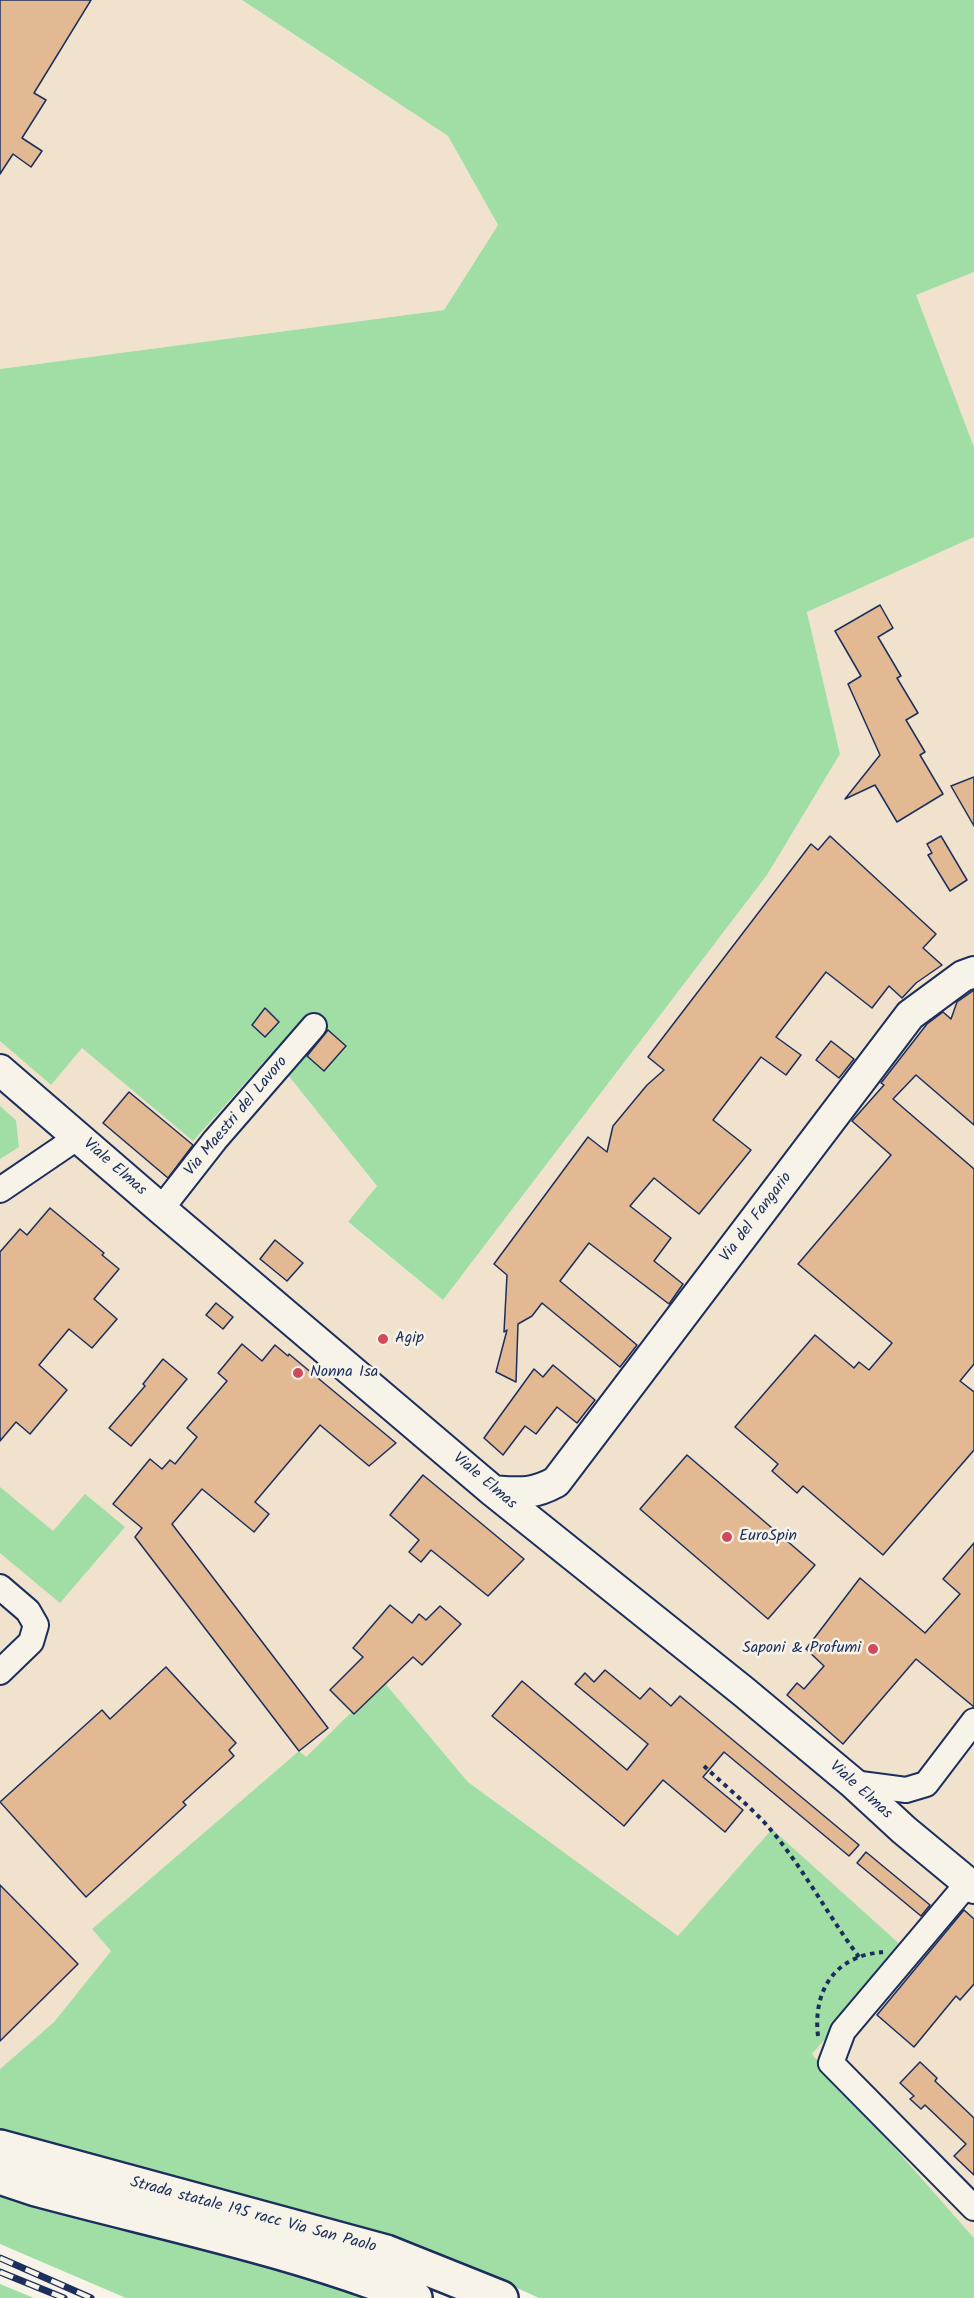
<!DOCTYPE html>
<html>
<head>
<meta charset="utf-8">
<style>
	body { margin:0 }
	canvas { display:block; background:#f7f3e8 }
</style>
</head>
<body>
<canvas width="974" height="2298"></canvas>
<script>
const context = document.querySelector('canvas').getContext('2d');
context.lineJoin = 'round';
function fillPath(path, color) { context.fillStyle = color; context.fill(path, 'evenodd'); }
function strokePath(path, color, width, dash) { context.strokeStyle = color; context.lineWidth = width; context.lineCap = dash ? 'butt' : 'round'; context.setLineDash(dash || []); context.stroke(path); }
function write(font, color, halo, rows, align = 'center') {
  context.font = font + ' Kalam,sans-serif'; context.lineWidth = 5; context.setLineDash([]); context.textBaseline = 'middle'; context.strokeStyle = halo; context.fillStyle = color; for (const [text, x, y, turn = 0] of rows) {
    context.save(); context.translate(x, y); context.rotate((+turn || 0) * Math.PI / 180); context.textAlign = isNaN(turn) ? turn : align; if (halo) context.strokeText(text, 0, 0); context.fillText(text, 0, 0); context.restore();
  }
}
const built = new Path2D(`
	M 0,0 L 242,0 L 448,136 L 498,225 L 444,310 L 0,369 Z
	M 974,272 L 974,447 L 915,295 Z
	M 974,537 L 974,2238 L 812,2054 L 903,1948 L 772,1829 L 678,1937 L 468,1782 L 383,1681 L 306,1758 L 299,1751 L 92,1929 L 111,1951 L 54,2022 L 0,2069 L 0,1159 L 19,1146 L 16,1120 L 0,1106 L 0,1041 L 51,1085 L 82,1047 L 193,1140 L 271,1054 L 377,1186 L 348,1223 L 443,1300 L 767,875 L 840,754 L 807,612 Z`);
const green = new Path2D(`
	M 242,0 L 974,0 L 974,272 L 916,295 L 974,447 L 974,537 L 807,612 L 840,754 L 767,875 L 443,1300 L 348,1222 L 377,1186 L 271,1054 L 193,1141 L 82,1048 L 51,1085 L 0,1041 L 0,369 L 444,310 L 498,225 L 448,136 Z
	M 0,1106 L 16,1120 L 19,1147 L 0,1159 Z
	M 0,1487 L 53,1531 L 85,1494 L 125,1527 L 60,1603 L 0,1553 Z
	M 383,1681 L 468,1782 L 678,1936 L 772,1829 L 904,1948 L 812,2054 L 974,2238 L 974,2298 L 539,2298 L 475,2269 L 390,2238 L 0,2133 L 0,2069 L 54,2022 L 111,1951 L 92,1929 L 299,1751 L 306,1757 Z
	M 0,2189 L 396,2298 L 126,2298 L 0,2244 Z
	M 0,2284 L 34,2298 L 0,2298 Z`);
const building = new Path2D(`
	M 0,0 L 91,0 L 34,93 L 46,100 L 22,138 L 42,151 L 31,167 L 13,154 L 0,174 Z
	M 880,605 L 893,628 L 878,637 L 901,676 L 897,678 L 918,713 L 906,720 L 925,752 L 920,755 L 943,794 L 897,822 L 875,785 L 845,799 L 880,755 L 848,684 L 861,676 L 835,631 Z
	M 974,777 L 974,826 L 951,786 Z
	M 830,836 L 936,934 L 923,948 L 942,965 L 916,983 L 902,998 L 889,986 L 872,1008 L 826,972 L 776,1037 L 801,1055 L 786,1075 L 761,1057 L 713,1120 L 751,1150 L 699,1214 L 654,1178 L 630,1206 L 671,1238 L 654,1261 L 683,1284 L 669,1304 L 589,1243 L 560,1281 L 637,1345 L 620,1367 L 542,1303 L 532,1316 L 518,1324 L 516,1382 L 496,1372 L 507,1330 L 504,1332 L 507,1275 L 494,1264 L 588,1137 L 607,1152 L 613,1126 L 647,1085 L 664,1070 L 648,1057 L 811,844 L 818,850 Z
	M 941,836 L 967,880 L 950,891 L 928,855 L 932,853 L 927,844 Z
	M 974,990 L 974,1125 L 916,1075 L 893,1099 L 974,1169 L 974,1364 L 960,1381 L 974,1392 L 974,1450 L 883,1555 L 803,1486 L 797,1493 L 772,1471 L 778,1464 L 735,1427 L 815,1335 L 854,1368 L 859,1362 L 869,1370 L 892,1343 L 798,1264 L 891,1155 L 852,1121 L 884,1085 L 881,1083 L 927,1024 L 943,1012 L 951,1019 L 957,1002 Z
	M 265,1008 L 279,1022 L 265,1037 L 252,1025 Z
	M 328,1030 L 346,1046 L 324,1071 L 307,1056 Z
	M 831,1041 L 854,1059 L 839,1078 L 816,1060 Z
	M 129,1092 L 193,1145 L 168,1178 L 103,1123 Z
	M 50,1208 L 104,1253 L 102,1255 L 119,1269 L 94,1299 L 117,1319 L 92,1348 L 69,1329 L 39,1365 L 67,1390 L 30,1434 L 16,1422 L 0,1441 L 0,1252 L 20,1229 L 27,1235 Z
	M 275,1240 L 303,1263 L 287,1281 L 260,1259 Z
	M 216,1303 L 233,1317 L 223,1329 L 206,1315 Z
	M 242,1344 L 262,1361 L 275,1345 L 288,1356 L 289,1354 L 396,1443 L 369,1466 L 320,1425 L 255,1502 L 269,1514 L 254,1532 L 202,1489 L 172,1524 L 328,1728 L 299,1751 L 135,1537 L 142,1528 L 113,1504 L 150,1459 L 162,1469 L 170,1460 L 175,1464 L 197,1437 L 187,1428 L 227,1381 L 218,1373 Z
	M 163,1359 L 187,1379 L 131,1446 L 109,1428 L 145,1386 L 143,1384 Z
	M 553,1365 L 595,1400 L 577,1423 L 557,1407 L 536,1434 L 525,1426 L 503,1455 L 484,1438 L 534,1369 L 543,1377 Z
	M 687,1455 L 815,1565 L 768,1619 L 640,1509 Z
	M 423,1475 L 524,1559 L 488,1596 L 431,1550 L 421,1562 L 409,1552 L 419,1540 L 390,1515 Z
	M 974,1543 L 974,1707 L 916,1659 L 843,1744 L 787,1695 L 797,1683 L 804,1689 L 824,1666 L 806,1649 L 860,1578 L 925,1633 L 960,1594 L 943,1579 Z
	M 390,1605 L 412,1623 L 419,1614 L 426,1620 L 440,1606 L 461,1624 L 422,1665 L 413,1657 L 354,1714 L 330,1690 L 363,1657 L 353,1648 Z
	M 166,1667 L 236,1743 L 229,1750 L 234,1756 L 183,1802 L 186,1805 L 86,1897 L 0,1802 L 102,1710 L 110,1719 Z
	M 605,1670 L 640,1699 L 650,1688 L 671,1706 L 680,1696 L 859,1845 L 849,1856 L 724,1752 L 703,1777 L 743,1810 L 725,1832 L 663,1780 L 624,1826 L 492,1716 L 522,1681 L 627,1770 L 648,1744 L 575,1684 L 585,1673 L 594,1682 Z
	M 866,1852 L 930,1905 L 921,1916 L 857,1863 Z
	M 0,1885 L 78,1964 L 0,2041 Z
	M 964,1910 L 974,1919 L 974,1984 L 960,2000 L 956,1996 L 914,2047 L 877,2015 Z
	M 920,2062 L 937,2078 L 935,2081 L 974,2118 L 974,2175 L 954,2156 L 966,2144 L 925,2105 L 921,2109 L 910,2099 L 914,2096 L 900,2083 Z`);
const path = new Path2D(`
	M 704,1766 C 723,1784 745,1802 764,1822 C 801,1863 826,1913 859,1957
	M 818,2036 C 814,2002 825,1970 859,1957 C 866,1954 875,1953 883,1952`);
const minor = new Path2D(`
	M 0,1190 L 78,1137
	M 161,1209 L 215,1140 L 314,1026
	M 0,1587 L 28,1611 L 36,1625 L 31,1642 L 0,1672
	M 853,1783 L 906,1790 L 926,1784 L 974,1721
	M 968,1883 L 843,2031 L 831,2063 L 974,2208`);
const major = new Path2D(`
	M 0,1070 L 161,1209 L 493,1491 L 744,1692 L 853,1783 L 904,1830 L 974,1888
	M 493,1491 C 520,1493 532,1495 556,1482 L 910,1015 L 963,976 L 974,972`);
const highway = new Path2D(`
	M 0,2147 L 386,2252 L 501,2298
	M 0,2177 L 36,2189 C 162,2223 293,2249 415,2298`);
const rail = new Path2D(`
	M 0,2258 L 91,2298
	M 0,2272 L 64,2298`);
const markers = [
	[383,1339,6,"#d1495b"],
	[298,1373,6,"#d1495b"],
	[727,1537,6,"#d1495b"],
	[873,1649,6,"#d1495b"]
];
const streetNames = [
	["Via Maestri del Lavoro",237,1117,-50],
	["Viale Elmas",114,1168,41],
	["Via del Fangario",757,1218,-53],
	["Viale Elmas",484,1482,40],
	["Viale Elmas",860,1791,42],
	["Strada statale 195 racc Via San Paolo",253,2216,15]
];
const poiNames = [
	["Agip",395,1339],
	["Nonna Isa",310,1373],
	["EuroSpin",739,1537],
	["Saponi & Profumi",861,1649,"right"]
];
fillPath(built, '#f1e2ce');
fillPath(green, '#a1dea5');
fillPath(building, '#e3b993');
strokePath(building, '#1b2f5e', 1.5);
strokePath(minor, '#1b2f5e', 28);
strokePath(major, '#1b2f5e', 34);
strokePath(highway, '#1b2f5e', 38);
strokePath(path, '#1b2f5e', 4, [4.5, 4.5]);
strokePath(minor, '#f7f3e8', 24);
strokePath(major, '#f7f3e8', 30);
strokePath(highway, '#f7f3e8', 33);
strokePath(rail, '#1b2f5e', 7);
strokePath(rail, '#f7f3e8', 4.5, [14]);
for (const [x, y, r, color] of markers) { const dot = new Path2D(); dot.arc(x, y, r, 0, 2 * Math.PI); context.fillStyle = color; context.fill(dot); strokePath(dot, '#f7f3e8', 2); }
write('16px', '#1b2f5e', '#f7f3e8', streetNames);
write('16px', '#1b2f5e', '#f7f3e8', poiNames, 'left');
</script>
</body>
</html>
